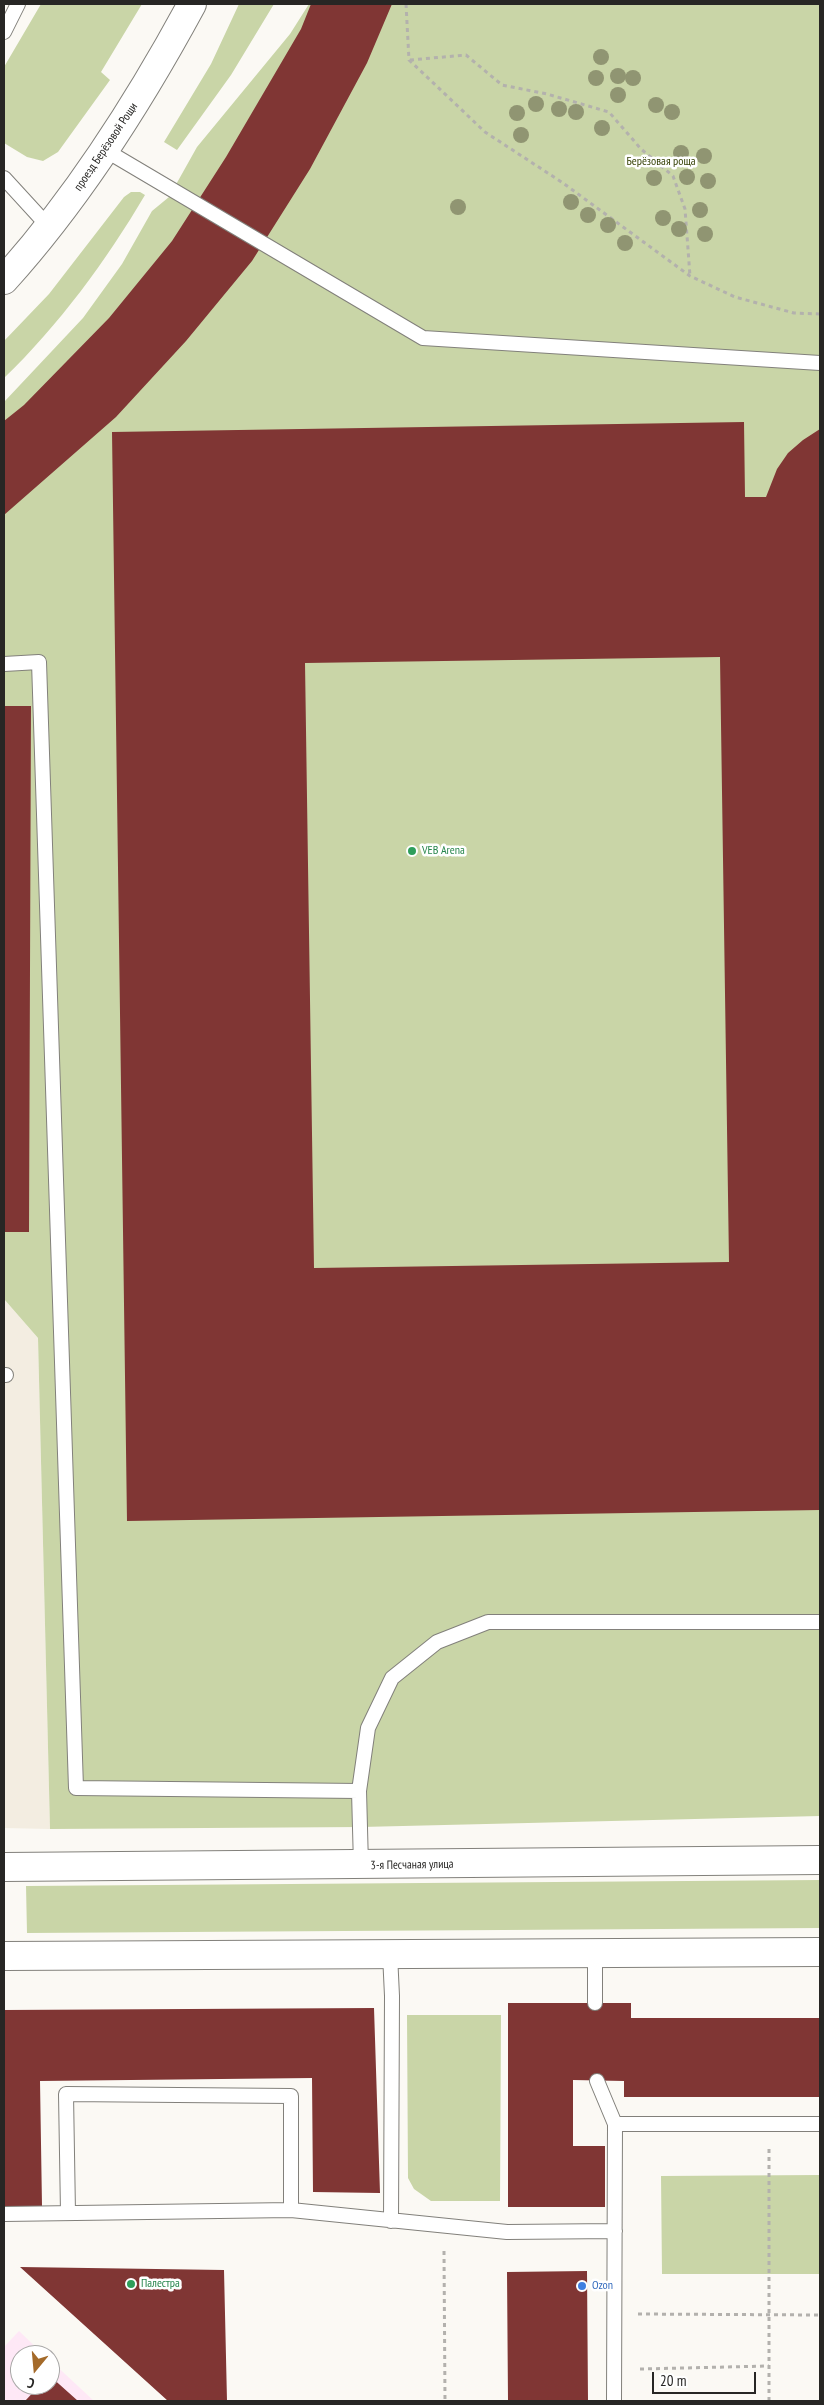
<!DOCTYPE html>
<html>
<head>
<meta charset="utf-8">
<style>
	body { margin:0 }
	#map { position:relative; width:824px; height:2405px; overflow:hidden; background:#fbf9f4; font-family:"PT Sans Narrow",sans-serif }
	canvas { display:block }
	.frame { position:absolute; inset:0; border:5px solid #272624; pointer-events:none }
	.north { position:absolute; left:10px; top:2345px; width:50px; height:50px; box-sizing:border-box; background:#fff; border:1px solid #a9a8a7; border-radius:50%; rotate:197deg; font-size:14px; font-weight:700; line-height:20px; text-align:center; color:#272624 }
	.north::after { content:''; display:block; margin:auto; width:18px; height:22px; background:#a46a2a; clip-path:polygon(50% 0,100% 100%,50% 72%,0 100%) }
	.scale { position:absolute; left:652px; top:2372px; width:104px; height:22px; box-sizing:border-box; border:2px solid #272624; border-top:0; padding-left:6px; font-size:15px; line-height:18px; white-space:nowrap; color:#272624; -webkit-text-stroke:4px #fff; paint-order:stroke }
</style>
</head>
<body>
<div id="map">
<canvas width="824" height="2405"></canvas>
<div class="frame"></div>
<div class="north">С</div>
<div class="scale">20 m</div>
</div>
<script>
const context = document.querySelector('canvas').getContext('2d');
context.lineJoin = 'round';
function fillPath(path, color) { context.fillStyle = color; context.fill(path, 'evenodd'); }
function strokePath(path, color, width, dash) { context.strokeStyle = color; context.lineWidth = width; context.lineCap = dash ? 'butt' : 'round'; context.setLineDash(dash || []); context.stroke(path); }
function write(font, color, halo, rows, align = 'center') {
  context.font = font + ' "PT Sans Narrow",sans-serif'; context.lineWidth = 5; context.setLineDash([]); context.textBaseline = 'middle'; context.strokeStyle = halo; context.fillStyle = color; for (const [text, x, y, turn = 0] of rows) {
    context.save(); context.translate(x, y); context.rotate((+turn || 0) * Math.PI / 180); context.textAlign = isNaN(turn) ? turn : align; if (halo) context.strokeText(text, 0, 0); context.fillText(text, 0, 0); context.restore();
  }
}
const built = new Path2D(`
	M 4,1299 L 38,1338 L 50,1829 L 4,1828 Z`);
const education = new Path2D(`
	M 19,2331 L 44,2355 L 20,2355 L 20,2385 L 50,2385 L 50,2360 L 94,2401 L 4,2401 L 4,2347 Z`);
const green = new Path2D(`
	M 41,4 L 142,4 L 101,72 L 110,80 L 58,152 L 43,161 L 27,157 L 4,143 L 4,67 Z
	M 239,4 L 274,4 L 231,75 L 177,150 L 164,142 L 211,64 Z
	M 309,4 L 820,4 L 820,1816 L 361,1827 L 50,1829 L 38,1338 L 4,1299 L 4,402 L 83,318 L 122,264 L 152,211 L 169,197 L 197,147 L 290,34 Z
	M 131,192 L 140,192 L 145,195 C 106,261 59,325 4,378 L 4,341 L 49,294 L 124,197 Z
	M 820,1880 L 820,1928 L 27,1933 L 26,1886 Z
	M 407,2015 L 501,2015 L 500,2201 L 431,2201 L 414,2189 L 408,2178 Z
	M 820,2175 L 820,2274 L 662,2274 L 661,2176 Z`);
const building = new Path2D(`
	M 311,4 L 392,4 L 367,63 L 310,169 L 252,261 L 186,341 L 116,417 L 4,515 L 4,421 L 24,405 L 109,318 L 172,241 L 226,157 L 301,29 Z
	M 744,422 L 745,497 L 766,497 L 777,469 L 788,453 L 803,440 L 820,429 L 820,1510 L 127,1521 L 112,432 ZM 720,657 L 729,1262 L 314,1268 L 305,663 Z
	M 4,706 L 31,706 L 29,1232 L 4,1232 Z
	M 508,2003 L 631,2003 L 631,2018 L 820,2018 L 820,2097 L 624,2097 L 624,2081 L 573,2080 L 573,2146 L 605,2146 L 605,2207 L 508,2207 Z
	M 374,2008 L 380,2193 L 313,2192 L 312,2078 L 40,2081 L 42,2206 L 4,2206 L 4,2010 Z
	M 20,2267 L 224,2270 L 227,2401 L 168,2401 Z
	M 587,2271 L 588,2401 L 508,2401 L 507,2272 Z
	M 50,2376 L 78,2401 L 25,2401 L 40,2385 L 50,2385 Z`);
const path = new Path2D(`
	M 406,4 L 409,60 L 485,132 L 563,183 L 690,276 L 735,297 L 794,313 L 820,314
	M 410,60 L 466,55 L 502,85 L 547,94 L 609,112 L 641,149 L 673,176 L 685,209 L 690,276
	M 444,2251 L 445,2401
	M 638,2314 L 820,2315
	M 640,2369 L 769,2366
	M 769,2401 L 769,2149`);
const lane = new Path2D(`
	M 4,32 L 18,4
	M 105,150 L 423,338 L 820,363
	M 4,178 L 48,226
	M 4,664 L 39,662 L 76,1788 L 359,1791
	M 4,1375 L 6,1375
	M 361,1865 L 359,1791 L 368,1728 L 392,1678 L 437,1642 L 488,1622 L 820,1622
	M 595,1953 L 595,2003
	M 390,1954 L 392,1996 L 391,2221
	M 597,2081 L 615,2124 L 614,2401
	M 615,2124 L 820,2124
	M 68,2213 L 66,2094 L 291,2096 L 291,2210
	M 4,2214 L 291,2210 L 507,2232 L 615,2231`);
const secondary = new Path2D(`
	M 4,280 C 79,197 139,102 192,4
	M 4,1867 L 820,1860
	M 4,1956 L 820,1952`);
const trees = [
	[601,57],
	[618,76],
	[596,78],
	[633,78],
	[618,95],
	[536,104],
	[656,105],
	[559,109],
	[576,112],
	[672,112],
	[517,113],
	[602,128],
	[521,135],
	[681,153],
	[704,156],
	[687,177],
	[654,178],
	[708,181],
	[571,202],
	[458,207],
	[700,210],
	[588,215],
	[663,218],
	[608,225],
	[679,229],
	[705,234],
	[625,243]
];
const markers = [
	[412,851,5,"#2e9e5b"],
	[131,2284,5,"#2e9e5b"],
	[582,2286,5,"#3f7fe0"]
];
const streetNames = [
	["проезд Берёзовой Рощи",106,147,-56],
	["3-я Песчаная улица",412,1865,-1]
];
const parkNames = [
	["Берёзовая роща",661,162]
];
const leisureNames = [
	["VEB Arena",422,851],
	["Палестра",141,2284]
];
const shopNames = [
	["Ozon",592,2286]
];
fillPath(built, '#f3ede1');
fillPath(education, '#fee8f6');
fillPath(green, '#c9d5a7');
fillPath(building, '#803634');
strokePath(lane, '#82807b', 16);
strokePath(secondary, '#82807b', 30);
strokePath(path, '#b3b1ad', 3, [4, 4]);
strokePath(lane, '#fff', 14);
strokePath(secondary, '#fff', 28);
context.fillStyle = '#909572';
for (const [x, y] of trees) { context.beginPath(); context.arc(x, y, 8, 0, 2 * Math.PI); context.fill(); }
for (const [x, y, r, color] of markers) { const dot = new Path2D(); dot.arc(x, y, r, 0, 2 * Math.PI); context.fillStyle = color; context.fill(dot); strokePath(dot, '#fff', 2); }
write('12px', '#272624', '#fff', streetNames);
write('12px', '#384308', '#fff', parkNames);
write('12px', '#27864d', '#fff', leisureNames, 'left');
write('12px', '#366cbe', '#fff', shopNames, 'left');
</script>
</body>
</html>
